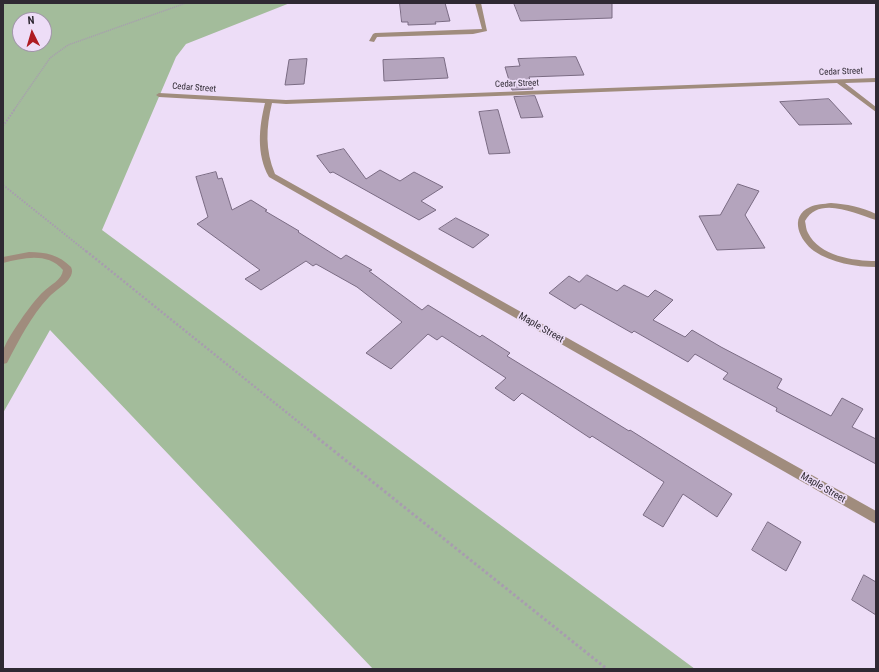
<!DOCTYPE html>
<html>
<head>
<meta charset="utf-8">
<style>
	body { margin:0 }
	#map { position:relative; width:879px; height:672px; overflow:hidden; background:#edddf7; font-family:"Roboto Condensed",sans-serif }
	canvas { display:block }
	.frame { position:absolute; inset:0; border:4px solid #2f2933; pointer-events:none }
	.north { position:absolute; left:12px; top:12px; width:40px; height:40px; box-sizing:border-box; background:#edddf7; border:1px solid #a195a9; border-radius:50%; rotate:355deg; font-size:11px; font-weight:700; line-height:16px; text-align:center; color:#2f2933 }
	.north::after { content:''; display:block; margin:auto; width:14px; height:18px; background:#ae1b22; clip-path:polygon(50% 0,100% 100%,50% 72%,0 100%) }
</style>
</head>
<body>
<div id="map">
<canvas width="879" height="672"></canvas>
<div class="frame"></div>
<div class="north">N</div>
</div>
<script>
const context = document.querySelector('canvas').getContext('2d');
context.lineJoin = 'round';
function fillPath(path, color) { context.fillStyle = color; context.fill(path, 'evenodd'); }
function strokePath(path, color, width, dash) { context.strokeStyle = color; context.lineWidth = width; context.lineCap = dash ? 'butt' : 'round'; context.setLineDash(dash || []); context.stroke(path); }
function write(font, color, halo, rows, align = 'center') {
  context.font = font + ' "Roboto Condensed",sans-serif'; context.lineWidth = 3.5; context.setLineDash([]); context.textBaseline = 'middle'; context.strokeStyle = halo; context.fillStyle = color; for (const [text, x, y, turn = 0] of rows) {
    context.save(); context.translate(x, y); context.rotate((+turn || 0) * Math.PI / 180); context.textAlign = isNaN(turn) ? turn : align; if (halo) context.strokeText(text, 0, 0); context.fillText(text, 0, 0); context.restore();
  }
}
const green = new Path2D(`
	M 3,3 L 290,3 L 186,44 L 176,57 L 102,230 L 695,669 L 373,669 L 50,330 L 3,413 ZM 20,20 L 44,20 L 44,44 L 20,44 Z`);
const building = new Path2D(`
	M 400,3 L 445,3 L 450,21 L 435,22 L 436,24 L 408,25 L 408,22 L 402,22 Z
	M 514,3 L 612,3 L 612,18 L 521,21 Z
	M 576,57 L 584,75 L 529,77 L 533,89 L 512,90 L 505,67 L 520,66 L 518,59 Z
	M 444,58 L 448,78 L 384,81 L 383,60 Z
	M 307,59 L 304,84 L 285,85 L 289,60 Z
	M 535,96 L 543,117 L 521,118 L 514,97 Z
	M 829,99 L 852,124 L 799,125 L 780,102 Z
	M 498,110 L 510,153 L 489,154 L 479,112 Z
	M 344,149 L 366,179 L 380,170 L 400,181 L 414,172 L 443,187 L 421,201 L 436,210 L 419,220 L 333,172 L 330,173 L 317,156 Z
	M 216,172 L 218,179 L 222,178 L 232,210 L 251,200 L 267,210 L 265,211 L 299,231 L 298,232 L 341,259 L 346,255 L 372,270 L 369,271 L 422,310 L 428,305 L 480,337 L 482,335 L 510,353 L 507,356 L 629,431 L 630,430 L 732,494 L 717,517 L 683,494 L 663,527 L 643,515 L 664,482 L 592,436 L 590,438 L 522,393 L 514,401 L 495,388 L 506,378 L 442,336 L 437,340 L 428,334 L 391,369 L 366,353 L 402,322 L 357,287 L 316,264 L 313,266 L 306,261 L 261,290 L 245,279 L 260,270 L 197,224 L 208,217 L 196,177 Z
	M 738,184 L 759,191 L 745,215 L 765,248 L 717,250 L 699,216 L 720,215 Z
	M 456,218 L 489,235 L 473,248 L 439,229 Z
	M 587,275 L 617,291 L 624,285 L 648,297 L 655,290 L 673,300 L 653,320 L 685,337 L 692,330 L 721,347 L 782,379 L 777,388 L 831,416 L 842,398 L 863,409 L 852,427 L 876,439 L 876,464 L 776,411 L 777,408 L 723,379 L 728,373 L 695,354 L 688,362 L 634,331 L 632,333 L 581,304 L 575,309 L 549,293 L 569,276 L 579,282 Z
	M 768,522 L 801,542 L 786,571 L 752,550 Z
	M 864,575 L 876,582 L 876,615 L 852,600 Z`);
const pathFar3 = new Path2D(`
	M 14,110 L 50,58 L 68,45 L 186,3`);
const pathFar2 = new Path2D(`
	M 3,126 L 15,109
	M 3,185 L 87,252`);
const pathFar1 = new Path2D(`
	M 86,251 L 316,436`);
const path = new Path2D(`
	M 314,435 L 607,669`);
const minor = new Path2D(`
	M 475,3 L 481,3 L 487,31 L 473,34 L 377,37 L 374,42 L 369,41 L 373,34 L 375,33 L 482,29 Z
	M 876,78 L 876,82 L 845,83 L 876,107 L 876,112 L 837,83 L 286,104 L 272,103 C 266,128 265,150 275,174 L 876,511 L 876,524 L 269,177 C 256,154 259,127 265,103 L 159,97 L 156,95 L 159,93 L 286,100 Z
	M 831,203 C 846,204 862,207 876,214 L 876,220 C 856,214 819,195 805,221 C 806,225 806,230 808,233 C 819,256 854,261 876,261 L 876,267 C 855,267 832,263 814,251 C 800,241 788,217 810,207 C 816,204 824,204 831,203 Z
	M 29,252 C 46,252 59,255 71,267 C 77,279 55,290 49,297 C 31,316 19,340 7,363 L 3,364 C 3,360 2,355 3,351 C 6,339 33,301 43,292 C 50,285 62,280 63,270 C 47,252 24,258 3,263 L 3,257 Z`);
const farStreetnames = [
	["Cedar Street",841,72,-2],
	["Cedar Street",517,84,-2],
	["Cedar Street",194,88,4]
];
const streetNames = [
	["Maple Street",541,328,30],
	["Maple Street",823,488,30]
];
fillPath(green, '#a3bc9b');
fillPath(building, '#b4a4bd');
strokePath(building, '#7a6b83', 1);
strokePath(pathFar3, '#a89cb0', 1.5, [1, 1]);
strokePath(pathFar2, '#a89cb0', 2, [1.5, 1.5]);
strokePath(pathFar1, '#a89cb0', 2.5, [2, 2]);
strokePath(path, '#a89cb0', 3, [2.5, 2.5]);
fillPath(minor, '#a08c7d');
write('9px', '#2f2933', '#edddf7', farStreetnames);
write('10px', '#2f2933', '#edddf7', streetNames);
</script>
</body>
</html>
